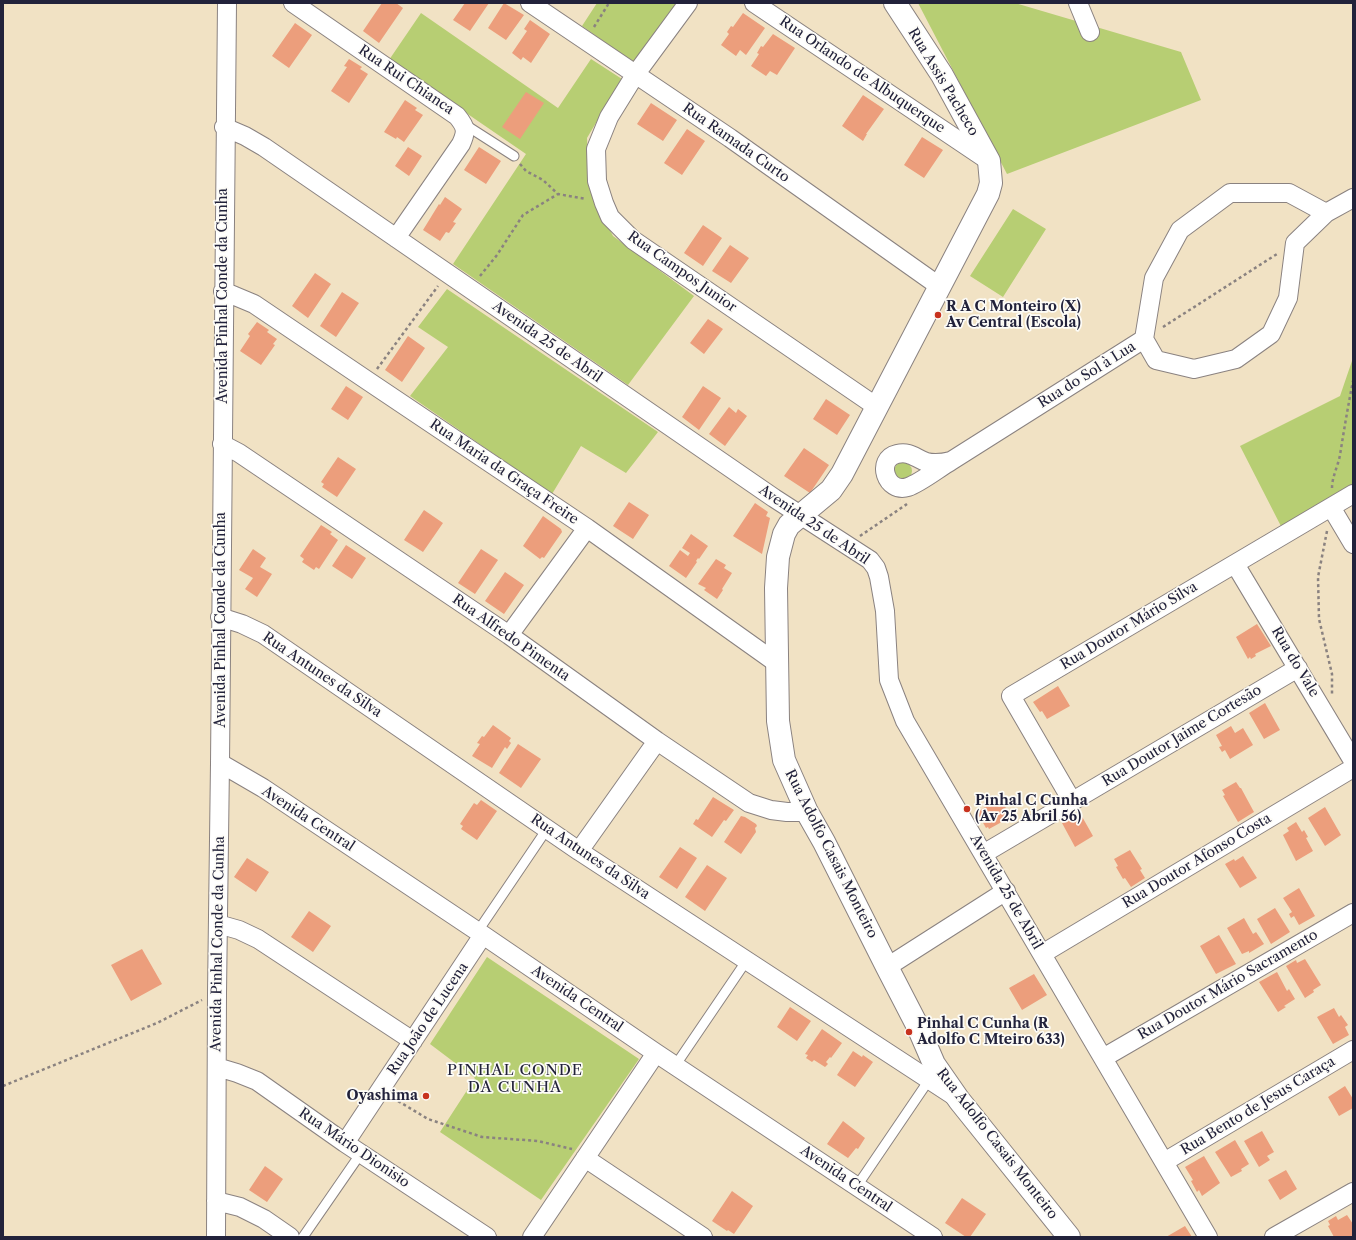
<!DOCTYPE html>
<html>
<head>
<meta charset="utf-8">
<style>
	body { margin:0 }
	#map { position:relative; width:1356px; height:1240px; overflow:hidden; background:#f1e2c4; font-family:"Libre Caslon Text",serif }
	canvas { display:block }
	.frame { position:absolute; inset:0; border:4px solid #22223b; pointer-events:none }
</style>
</head>
<body>
<div id="map">
<canvas width="1356" height="1240"></canvas>
<div class="frame"></div>
</div>
<script>
const context = document.querySelector('canvas').getContext('2d');
context.lineJoin = 'round';
function fillPath(path, color) { context.fillStyle = color; context.fill(path, 'evenodd'); }
function strokePath(path, color, width, dash) { context.strokeStyle = color; context.lineWidth = width; context.lineCap = dash ? 'butt' : 'round'; context.setLineDash(dash || []); context.stroke(path); }
function write(font, color, halo, rows, align = 'center') {
  context.font = font + ' "Libre Caslon Text",serif'; context.lineWidth = 3.5; context.setLineDash([]); context.textBaseline = 'middle'; context.strokeStyle = halo; context.fillStyle = color; for (const [text, x, y, turn = 0] of rows) {
    context.save(); context.translate(x, y); context.rotate((+turn || 0) * Math.PI / 180); context.textAlign = isNaN(turn) ? turn : align; if (halo) context.strokeText(text, 0, 0); context.fillText(text, 0, 0); context.restore();
  }
}
const green = new Path2D(`
	M 597,3 L 677,3 L 636,64 L 582,26 Z
	M 918,3 L 1015,3 L 1181,52 L 1201,100 L 1007,174 Z
	M 421,13 L 558,108 L 591,59 L 622,79 L 587,138 L 589,188 L 613,236 L 694,296 L 628,385 L 453,264 L 526,154 L 389,60 Z
	M 1013,209 L 1046,229 L 1003,297 L 970,276 Z
	M 447,289 L 658,432 L 626,473 L 581,446 L 552,494 L 410,396 L 448,347 L 418,327 Z
	M 1353,358 L 1353,494 L 1285,534 L 1240,446 L 1340,396 Z
	M894 471a9 9 0 1 1 18 0a9 9 0 1 1-18 0Z
	M 487,957 L 639,1059 L 541,1200 L 440,1132 L 475,1078 L 430,1044 Z`);
const building = new Path2D(`
	M 382,3 L 396,3 L 403,8 L 379,43 L 363,31 Z
	M 465,3 L 489,3 L 470,31 L 453,20 Z
	M 504,3 L 524,15 L 506,40 L 488,28 Z
	M 743,13 L 765,28 L 746,55 L 740,50 L 736,56 L 721,45 L 729,34 L 727,32 L 731,26 L 733,27 Z
	M 530,20 L 550,34 L 531,63 L 523,57 L 521,60 L 512,53 L 527,31 L 524,29 Z
	M 295,23 L 312,35 L 289,68 L 272,56 Z
	M 773,34 L 795,48 L 777,75 L 770,71 L 766,76 L 751,66 L 759,54 L 757,53 L 761,46 L 763,47 Z
	M 349,59 L 362,67 L 360,69 L 368,74 L 349,103 L 331,91 L 347,67 L 344,66 Z
	M 526,92 L 544,103 L 520,139 L 502,127 Z
	M 863,95 L 884,109 L 866,134 L 867,134 L 863,141 L 842,126 Z
	M 405,100 L 417,108 L 415,110 L 423,115 L 404,142 L 397,137 L 396,139 L 384,132 Z
	M 651,103 L 677,120 L 663,141 L 637,124 Z
	M 687,129 L 705,141 L 682,175 L 664,163 Z
	M 922,137 L 943,150 L 924,178 L 904,165 Z
	M 408,147 L 422,156 L 409,176 L 395,166 Z
	M 479,147 L 501,161 L 486,184 L 464,170 Z
	M 445,197 L 462,209 L 453,222 L 456,223 L 449,233 L 446,232 L 440,241 L 423,230 L 439,204 L 440,205 Z
	M 703,225 L 722,238 L 703,266 L 684,253 Z
	M 730,245 L 749,258 L 731,283 L 712,271 Z
	M 315,273 L 331,284 L 308,318 L 292,306 Z
	M 342,292 L 359,303 L 336,337 L 320,326 Z
	M 708,319 L 723,329 L 704,354 L 690,343 Z
	M 257,322 L 269,330 L 267,332 L 277,339 L 273,344 L 275,345 L 261,365 L 240,351 L 250,336 L 248,334 Z
	M 408,336 L 425,348 L 402,382 L 385,370 Z
	M 346,386 L 363,397 L 348,420 L 331,409 Z
	M 703,386 L 721,398 L 699,430 L 682,417 Z
	M 826,399 L 850,415 L 837,435 L 813,419 Z
	M 729,407 L 736,413 L 738,409 L 747,416 L 725,446 L 709,434 Z
	M 804,448 L 829,465 L 810,493 L 784,476 Z
	M 338,457 L 356,469 L 337,497 L 322,487 L 324,484 L 321,482 Z
	M 629,502 L 649,515 L 633,539 L 613,526 Z
	M 755,503 L 768,512 L 766,516 L 770,518 L 762,554 L 733,536 Z
	M 424,510 L 443,523 L 423,552 L 404,540 Z
	M 543,516 L 561,529 L 562,532 L 544,558 L 542,557 L 540,559 L 523,546 Z
	M 321,525 L 332,532 L 330,534 L 338,540 L 319,569 L 316,567 L 314,570 L 302,562 L 304,559 L 300,556 Z
	M 691,534 L 708,546 L 699,559 L 698,558 L 696,561 L 697,562 L 686,578 L 669,566 L 680,550 L 688,556 L 690,553 L 682,548 Z
	M 346,545 L 366,558 L 352,579 L 332,566 Z
	M 253,549 L 266,558 L 260,567 L 272,574 L 257,597 L 245,589 L 253,578 L 239,570 Z
	M 481,549 L 498,560 L 475,594 L 458,583 Z
	M 716,559 L 726,565 L 724,568 L 732,573 L 722,589 L 723,590 L 717,599 L 704,590 L 706,588 L 698,584 Z
	M 505,572 L 524,585 L 504,614 L 485,601 Z
	M 1257,624 L 1271,646 L 1255,654 L 1256,656 L 1251,659 L 1250,657 L 1248,659 L 1236,637 Z
	M 1058,686 L 1070,706 L 1047,719 L 1042,711 L 1040,712 L 1033,702 Z
	M 1265,703 L 1280,730 L 1264,739 L 1249,713 Z
	M 493,725 L 511,738 L 509,741 L 511,743 L 507,749 L 505,747 L 492,768 L 472,756 L 480,744 L 477,743 L 482,736 L 484,737 Z
	M 1231,726 L 1235,733 L 1243,728 L 1253,745 L 1230,759 L 1225,750 L 1222,752 L 1219,747 L 1222,746 L 1216,735 Z
	M 518,744 L 541,759 L 521,788 L 499,773 Z
	M 1236,782 L 1240,788 L 1241,788 L 1254,812 L 1238,822 L 1223,796 L 1225,795 L 1222,790 Z
	M 713,797 L 734,810 L 726,821 L 724,820 L 712,837 L 693,824 L 696,819 L 698,820 Z
	M 1000,798 L 1010,815 L 1008,817 L 1009,818 L 989,829 L 988,827 L 986,828 L 977,812 Z
	M 481,800 L 497,811 L 477,840 L 461,829 L 463,826 L 460,824 L 474,803 L 477,805 Z
	M 1325,807 L 1341,835 L 1325,846 L 1308,818 Z
	M 1080,813 L 1093,836 L 1075,847 L 1062,823 Z
	M 741,816 L 745,817 L 756,824 L 757,826 L 755,828 L 756,832 L 741,854 L 724,842 Z
	M 1296,822 L 1302,832 L 1304,830 L 1308,837 L 1306,838 L 1313,851 L 1296,861 L 1283,835 L 1289,831 L 1287,828 Z
	M 680,847 L 697,858 L 677,889 L 659,877 Z
	M 1130,850 L 1142,869 L 1140,870 L 1145,878 L 1131,887 L 1125,878 L 1123,879 L 1116,867 L 1118,866 L 1114,859 Z
	M 1243,856 L 1257,878 L 1240,888 L 1225,864 L 1234,859 L 1235,861 Z
	M 247,858 L 269,872 L 256,892 L 234,877 Z
	M 707,865 L 727,878 L 705,911 L 685,897 Z
	M 1299,888 L 1315,916 L 1299,925 L 1294,916 L 1291,918 L 1289,914 L 1292,912 L 1283,898 Z
	M 1275,908 L 1290,932 L 1271,944 L 1257,919 Z
	M 309,911 L 331,926 L 313,952 L 291,937 Z
	M 1244,918 L 1253,934 L 1256,932 L 1264,944 L 1249,953 L 1249,951 L 1242,954 L 1227,928 Z
	M 1219,935 L 1236,964 L 1216,974 L 1200,946 Z
	M 142,949 L 162,984 L 131,1001 L 111,965 Z
	M 1305,959 L 1321,985 L 1313,990 L 1314,992 L 1305,998 L 1286,966 L 1296,960 L 1297,963 Z
	M 1277,972 L 1287,991 L 1289,989 L 1295,999 L 1284,1006 L 1286,1007 L 1278,1012 L 1259,982 Z
	M 1034,974 L 1047,995 L 1022,1010 L 1009,988 Z
	M 790,1007 L 811,1021 L 797,1041 L 777,1027 Z
	M 1334,1008 L 1339,1017 L 1341,1015 L 1348,1025 L 1345,1027 L 1349,1035 L 1333,1044 L 1317,1017 Z
	M 822,1029 L 842,1043 L 831,1058 L 830,1057 L 826,1062 L 828,1064 L 825,1067 L 814,1060 L 812,1062 L 806,1058 L 808,1055 L 805,1054 Z
	M 853,1051 L 862,1057 L 863,1055 L 873,1062 L 855,1087 L 837,1075 Z
	M 1345,1086 L 1353,1099 L 1353,1108 L 1339,1116 L 1328,1097 Z
	M 843,1121 L 865,1138 L 858,1149 L 856,1148 L 848,1158 L 827,1144 Z
	M 1262,1131 L 1274,1152 L 1267,1156 L 1270,1160 L 1259,1167 L 1244,1141 Z
	M 1235,1140 L 1249,1164 L 1241,1169 L 1242,1171 L 1231,1177 L 1215,1152 Z
	M 1204,1156 L 1220,1183 L 1202,1196 L 1199,1190 L 1197,1192 L 1191,1181 L 1193,1180 L 1185,1167 Z
	M 265,1166 L 283,1179 L 267,1202 L 249,1190 Z
	M 1286,1170 L 1297,1189 L 1280,1200 L 1268,1180 Z
	M 732,1191 L 753,1206 L 734,1234 L 728,1230 L 727,1231 L 712,1221 Z
	M 962,1198 L 986,1214 L 970,1237 L 966,1237 L 945,1223 Z
	M 1347,1215 L 1353,1224 L 1353,1237 L 1334,1237 L 1328,1226 L 1330,1225 L 1328,1221 L 1336,1216 L 1338,1220 Z
	M 1185,1226 L 1192,1237 L 1166,1237 Z`);
const path = new Path2D(`
	M 594,27 L 609,3
	M 520,164 L 526,171 L 543,180 L 558,194 L 586,199
	M 480,276 L 497,255 L 523,215 L 558,194
	M 1163,327 L 1277,254
	M 377,369 L 438,286
	M 1332,488 C 1332,477 1338,466 1340,455 C 1344,430 1348,406 1353,381
	M 1327,531 L 1318,577 L 1319,619 L 1332,674 L 1332,694
	M 860,536 L 907,504
	M 3,1086 L 157,1023 L 202,1000
	M 393,1098 L 428,1119 L 482,1137 L 538,1141 L 572,1149`);
const service = new Path2D(`
	M 464,124 L 514,156
	M 478,931 L 547,829
	M 675,1066 L 747,960
	M 857,1186 L 929,1080
	M 303,1237 L 361,1153`);
const minor = new Path2D(`
	M 293,3 L 457,116 C 466,127 467,131 461,144 L 396,238
	M 530,3 L 730,138 L 939,286
	M 688,3 L 635,75 L 609,117 L 596,149 L 597,181 L 604,203 L 610,217 L 633,240 L 877,407
	M 754,3 L 989,161
	M 1078,3 L 1090,32
	M 224,127 L 245,136 L 264,147 L 774,498 L 870,560 L 876,568 L 879,577 L 885,611 L 889,680 L 905,721 L 1208,1237
	M 223,291 L 254,304 L 368,381 L 587,528 L 778,664
	M 1144,339 L 1156,360 L 1194,369 L 1236,359 L 1271,334 L 1288,298 L 1295,243 L 1326,213 L 1353,198
	M 222,444 L 239,453 L 509,635 L 657,741 L 749,803 L 771,810 L 787,812 L 807,812
	M 951,461 C 939,468 920,483 908,487 C 886,494 875,459 897,454 C 910,451 915,458 926,462 C 934,464 943,463 951,461 L 1144,339 L 1154,278 L 1180,230 L 1230,193 L 1289,193 L 1326,213
	M 1331,507 L 1353,544
	M 1235,564 L 1353,761
	M 220,617 L 242,624 L 263,634 L 579,851 L 954,1096
	M 509,635 L 587,528
	M 220,763 L 263,788 L 483,935 L 656,1053 L 933,1237
	M 1072,801 L 1011,696 L 1353,494
	M 579,851 L 657,741
	M 983,854 L 1298,668
	M 218,924 L 239,930 L 258,939 L 413,1041
	M 1042,954 L 1353,768
	M 887,967 L 1006,891
	M 1103,1058 L 1353,913
	M 217,1067 L 237,1073 L 257,1081 L 345,1143 L 487,1237
	M 345,1143 L 483,935
	M 585,1158 L 703,1237
	M 1164,1162 L 1353,1050
	M 216,1201 L 240,1207 L 264,1219 L 290,1237
	M 216,1237 L 217,993 L 220,763 L 227,3
	M 532,1237 L 656,1053
	M 1274,1237 L 1353,1192`);
const tertiary = new Path2D(`
	M 895,3 L 942,75 L 989,161 L 991,183 L 988,194 L 842,474 L 831,490 L 789,525 L 784,534 L 778,557 L 776,588 L 778,721 L 784,760 L 807,812 L 824,842 L 887,967 L 918,1027 L 934,1064 L 959,1100 L 1069,1237`);
const markers = [
	[938,315,4,"#c8321e"],
	[967,809,4,"#c8321e"],
	[909,1032,4,"#c8321e"],
	[426,1096,4,"#c8321e"]
];
const streetNames = [
	["Rua Orlando de Albuquerque",862,75,34],
	["Rua Rui Chianca",406,80,34],
	["Rua Assis Pacheco",943,82,59],
	["Rua Ramada Curto",736,143,35],
	["Rua Campos Junior",682,272,35],
	["Avenida Pinhal Conde da Cunha",223,296,-90],
	["Avenida 25 de Abril",547,342,35],
	["Rua do Sol à Lua",1087,375,-32],
	["Rua Maria da Graça Freire",504,472,34],
	["Avenida 25 de Abril",814,525,34],
	["Avenida Pinhal Conde da Cunha",221,620,-90],
	["Rua Doutor Mário Silva",1129,626,-31],
	["Rua Alfredo Pimenta",511,638,35],
	["Rua do Vale",1295,662,59],
	["Rua Antunes da Silva",322,675,34],
	["Rua Doutor Jaime Cortesão",1182,736,-31],
	["Avenida Central",308,819,33],
	["Rua Adolfo Casais Monteiro",831,854,63],
	["Rua Antunes da Silva",590,857,34],
	["Rua Doutor Afonso Costa",1197,861,-31],
	["Avenida 25 de Abril",1006,892,60],
	["Avenida Pinhal Conde da Cunha",218,944,-89],
	["Rua Doutor Mário Sacramento",1228,985,-30],
	["Avenida Central",577,999,34],
	["Rua João de Lucena",428,1019,-56],
	["Rua Bento de Jesus Caraça",1258,1106,-31],
	["Rua Adolfo Casais Monteiro",997,1144,52],
	["Rua Mário Dionisio",354,1148,34],
	["Avenida Central",846,1179,34]
];
const poiNames = [
	["R A C Monteiro (X)",946,307],
	["Av Central (Escola)",946,323],
	["Pinhal C Cunha",975,801],
	["(Av 25 Abril 56)",975,817],
	["Pinhal C Cunha (R",917,1024],
	["Adolfo C Mteiro 633)",917,1040],
	["Oyashima",418,1096,"right"]
];
const neighbourhoodNames = [
	["PINHAL CONDE",515,1071],
	["DA CUNHA",515,1088]
];
fillPath(green, '#b7ce73');
fillPath(building, '#ec9e7c');
strokePath(service, '#8a8280', 11);
strokePath(minor, '#8a8280', 20);
strokePath(tertiary, '#8a8280', 24);
strokePath(path, '#8a8280', 2.5, [3, 3]);
strokePath(service, '#fff', 9);
strokePath(minor, '#fff', 18);
strokePath(tertiary, '#fff', 22);
for (const [x, y, r, color] of markers) { const dot = new Path2D(); dot.arc(x, y, r, 0, 2 * Math.PI); context.fillStyle = color; context.fill(dot); strokePath(dot, '#fdfcf7', 1.5); }
write('14px', '#22223b', '#fdfcf7', streetNames);
write('bold 14px', '#22223b', '#fdfcf7', poiNames, 'left');
context.letterSpacing = '1px';
write('15px', '#22223b', '#fdfcf7', neighbourhoodNames);
context.letterSpacing = '0px';
</script>
</body>
</html>
